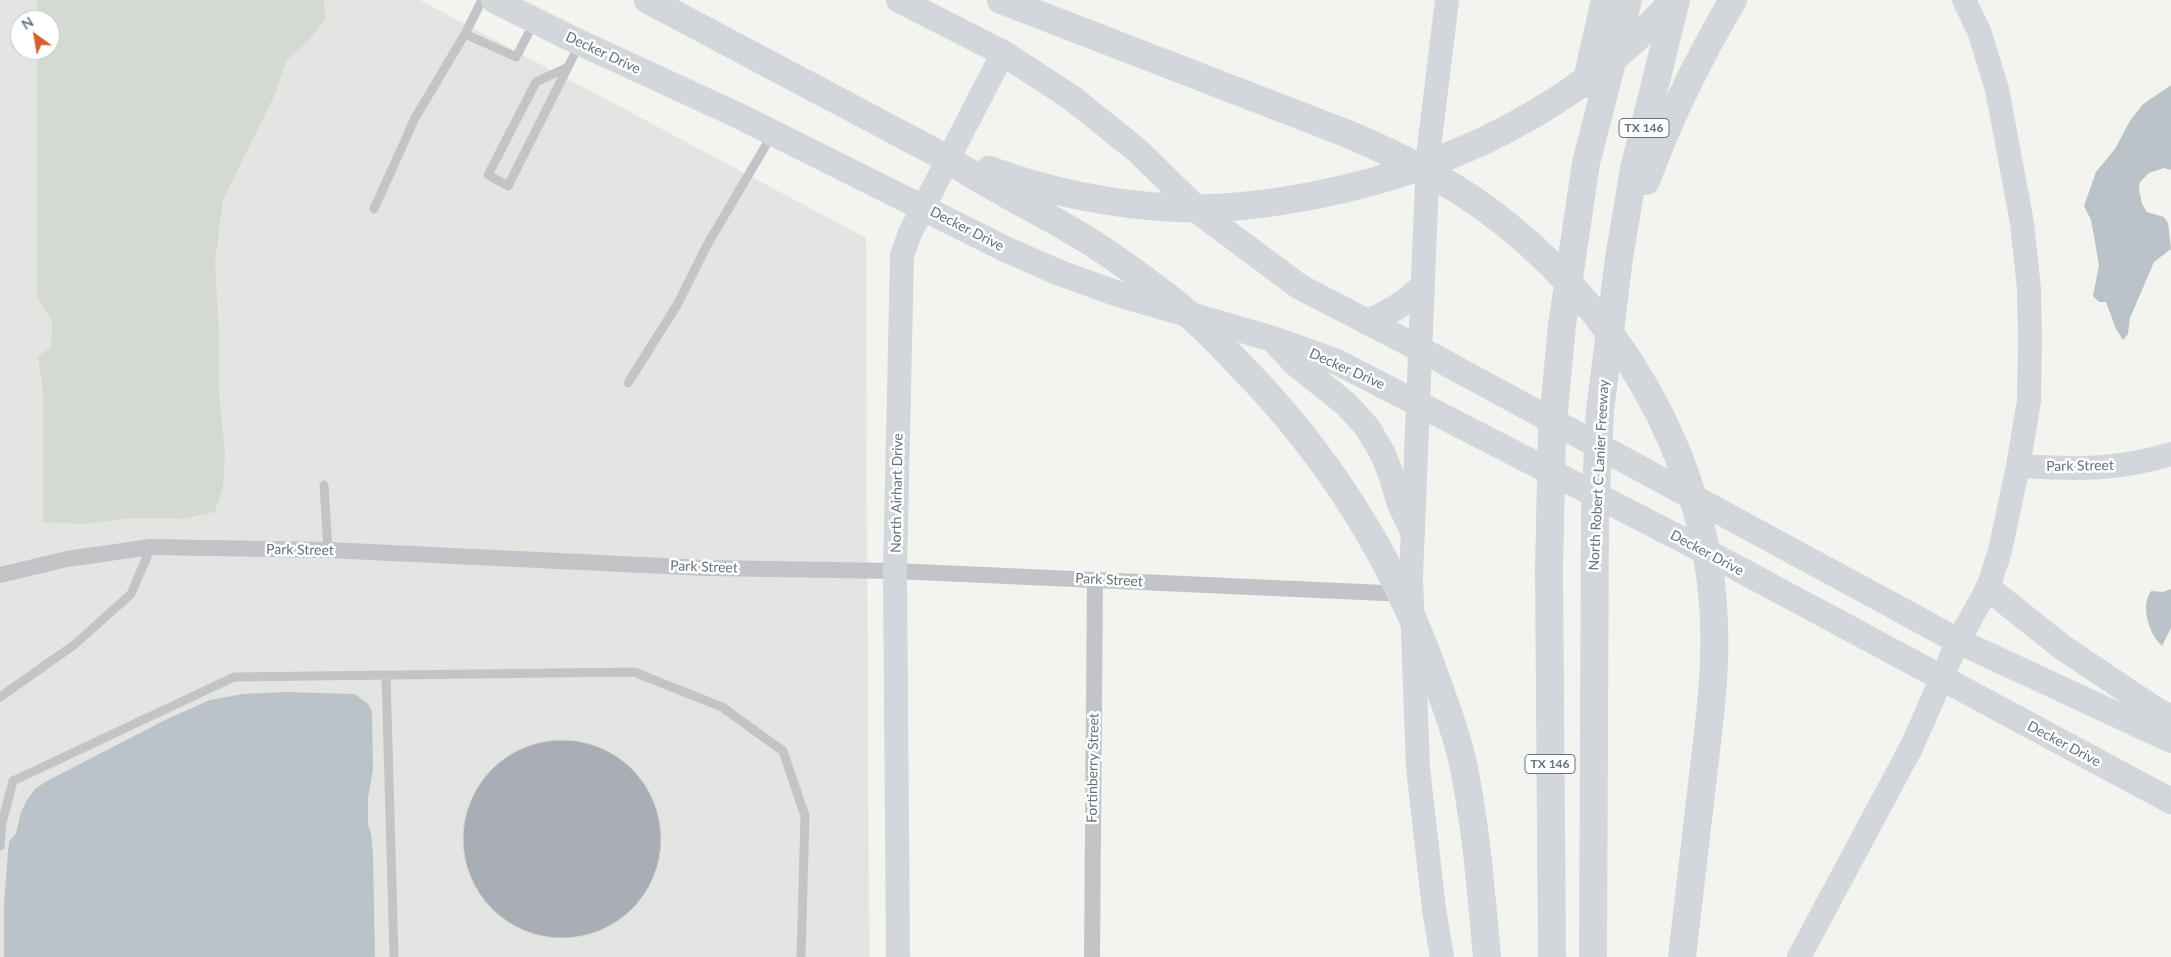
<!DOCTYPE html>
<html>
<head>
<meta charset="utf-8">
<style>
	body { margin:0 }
	#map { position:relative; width:2171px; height:957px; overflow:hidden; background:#f3f4f0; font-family:Lato,sans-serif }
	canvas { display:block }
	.north { position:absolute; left:10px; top:10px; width:50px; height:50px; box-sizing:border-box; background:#fff; border:1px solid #c1c6cc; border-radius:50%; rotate:328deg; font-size:14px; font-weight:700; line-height:20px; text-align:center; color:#64717f }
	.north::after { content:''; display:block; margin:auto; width:18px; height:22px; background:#d65f2d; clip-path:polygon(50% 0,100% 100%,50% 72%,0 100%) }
</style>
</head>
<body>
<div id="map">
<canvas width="2171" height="957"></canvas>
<div class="north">N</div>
</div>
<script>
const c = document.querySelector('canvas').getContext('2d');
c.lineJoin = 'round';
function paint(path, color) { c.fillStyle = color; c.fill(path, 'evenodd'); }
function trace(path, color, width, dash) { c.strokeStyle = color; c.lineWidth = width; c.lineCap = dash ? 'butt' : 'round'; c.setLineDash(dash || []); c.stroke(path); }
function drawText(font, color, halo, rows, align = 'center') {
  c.font = font + ' Lato,sans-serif'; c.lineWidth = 5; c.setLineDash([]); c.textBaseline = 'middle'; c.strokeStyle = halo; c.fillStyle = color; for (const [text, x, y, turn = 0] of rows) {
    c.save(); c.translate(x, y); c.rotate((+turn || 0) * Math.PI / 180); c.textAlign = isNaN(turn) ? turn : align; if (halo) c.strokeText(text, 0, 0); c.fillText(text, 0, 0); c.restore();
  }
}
const built = new Path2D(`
	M 0,0 L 420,0 L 866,238 L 869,957 L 0,957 ZM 20,20 L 50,20 L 50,50 L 20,50 Z`);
const green = new Path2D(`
	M 37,0 L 324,0 L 325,20 L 307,42 L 286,61 L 276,92 L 223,200 L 215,262 L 219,336 L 219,390 L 225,452 L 223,487 L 215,512 L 181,519 L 131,518 L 86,524 L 43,522 L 43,393 L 38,356 L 51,347 L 52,321 L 37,297 L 37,50 L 50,50 L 50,20 L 37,20 Z`);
const water = new Path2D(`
	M 2171,85 L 2171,170 L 2164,168 L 2149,173 L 2140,182 L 2139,189 L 2142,204 L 2147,212 L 2164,217 L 2168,223 L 2171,249 L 2154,262 L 2130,318 L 2128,334 L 2123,340 L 2116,329 L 2106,302 L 2099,302 L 2093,296 L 2099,265 L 2091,220 L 2084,206 L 2096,172 L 2115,149 L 2130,121 L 2142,105 Z
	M 2171,589 L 2171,628 L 2162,646 C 2149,634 2140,606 2151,591 L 2163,592 Z
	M 284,692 L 355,694 L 368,704 L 372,711 L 373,769 L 368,798 L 368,824 L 371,834 L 373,855 L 375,957 L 4,957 L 4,904 L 9,841 L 16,834 L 21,812 L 27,800 L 36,788 L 47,781 L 167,719 L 210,700 L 243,694 Z`);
const building = new Path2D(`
	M463 839a99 99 0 1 1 198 0a99 99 0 1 1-198 0Z`);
const lane = new Path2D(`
	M 465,34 L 516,57 L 534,23
	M 568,67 L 536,82 L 488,175 L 508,186 L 579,45
	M 374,209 L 415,118 L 465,34 L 482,0
	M 628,383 L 677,305 L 707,245 L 772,135
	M 324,485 L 328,550
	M 386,675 L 394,957
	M 0,697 L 74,645 L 131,594 L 151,547
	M 0,846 L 2,823 L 13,781 L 234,677 L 634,672 L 722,707 L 783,751 L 805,816 L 801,957`);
const street = new Path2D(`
	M 0,575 L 67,559 L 151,547 L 328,550 L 706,568 L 895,571 L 1407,594
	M 1092,957 L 1095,580`);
const secondary = new Path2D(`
	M 2018,466 C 2074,469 2117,471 2171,454
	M 898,957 L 895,571 L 902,255 L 910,233 L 1003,53
	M 1442,957 L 1434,909 L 1418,768 L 1411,577 L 1428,156 L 1447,0
	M 1799,957 L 1912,746 L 1958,641 L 1988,588 L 2000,551 L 2018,466 L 2029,401 L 2030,341 L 2029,289 L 2022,223 L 1997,89 L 1979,31 L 1964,0`);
const primary = new Path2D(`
	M 494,0 L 570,38 L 737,115 L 1005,249 L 1060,273 L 1118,294 L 1273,339 L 1337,362 L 1724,561 L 2171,801
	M 899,0 L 1003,53 L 1072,98 L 1138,151 L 1202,214 L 1300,287 L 1420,349 L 1958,641 L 2171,740
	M 1368,322 C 1389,313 1406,303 1422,287
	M 1277,344 L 1296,364 L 1346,404 L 1367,427 L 1383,454 L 1392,477 L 1400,504 L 1412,529
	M 1988,588 L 2062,647 L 2156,710 L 2171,718`);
const highway = new Path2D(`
	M 648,0 L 946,158 C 993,190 1045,213 1092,243 C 1122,262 1151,284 1179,306 C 1200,323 1220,344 1238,363 C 1328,454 1395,560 1437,681 C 1446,707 1456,733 1462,759 C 1476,824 1481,891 1487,957
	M 1001,0 L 1348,134 C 1395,154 1440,176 1482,206 C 1614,300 1709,459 1714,623 C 1716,674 1709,725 1703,776 C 1696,836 1689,897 1682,957
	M 1586,84 L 1605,0
	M 989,170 C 1049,192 1112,205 1177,208 C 1223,210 1270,204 1316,195 C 1453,168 1579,106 1674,0
	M 1646,181 C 1669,118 1699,58 1733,0
	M 1552,957 L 1549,570 L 1552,432 L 1562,325 L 1586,163 L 1628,0
	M 1593,957 L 1595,511 L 1600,411 L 1619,258 L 1634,169 L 1676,0`);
const shields = [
	[1644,128,50],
	[1550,764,50]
];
const shieldNames = [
	["TX 146",1644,128],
	["TX 146",1550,764]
];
const streetNames = [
	["Decker Drive",603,53,25],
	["Decker Drive",967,229,27],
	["Decker Drive",1347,369,24],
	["Park Street",2080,466,-1],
	["North Robert C Lanier Freeway",1599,475,-87],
	["North Airhart Drive",897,493,-89],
	["Park Street",300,550,1],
	["Decker Drive",1707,553,28],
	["Park Street",704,567,2],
	["Park Street",1109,580,3],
	["Decker Drive",2064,744,28],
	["Fortinberry Street",1093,768,-89]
];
paint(built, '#e4e5e3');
paint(green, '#d4dad1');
paint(water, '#b9c3c8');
paint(building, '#a8aeb3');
trace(building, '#d4d5d3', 1);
trace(lane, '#c2c4c8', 9);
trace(street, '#c2c4c8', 16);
trace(secondary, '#d3d7db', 24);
trace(primary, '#d3d7db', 26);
trace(highway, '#d3d7db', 28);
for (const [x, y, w] of shields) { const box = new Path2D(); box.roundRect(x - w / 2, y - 9.5, w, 19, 4); c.fillStyle = '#fff'; c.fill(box); trace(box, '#64717f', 1); }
drawText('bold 12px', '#64717f', null, shieldNames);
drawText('14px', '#64717f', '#fff', streetNames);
</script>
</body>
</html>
